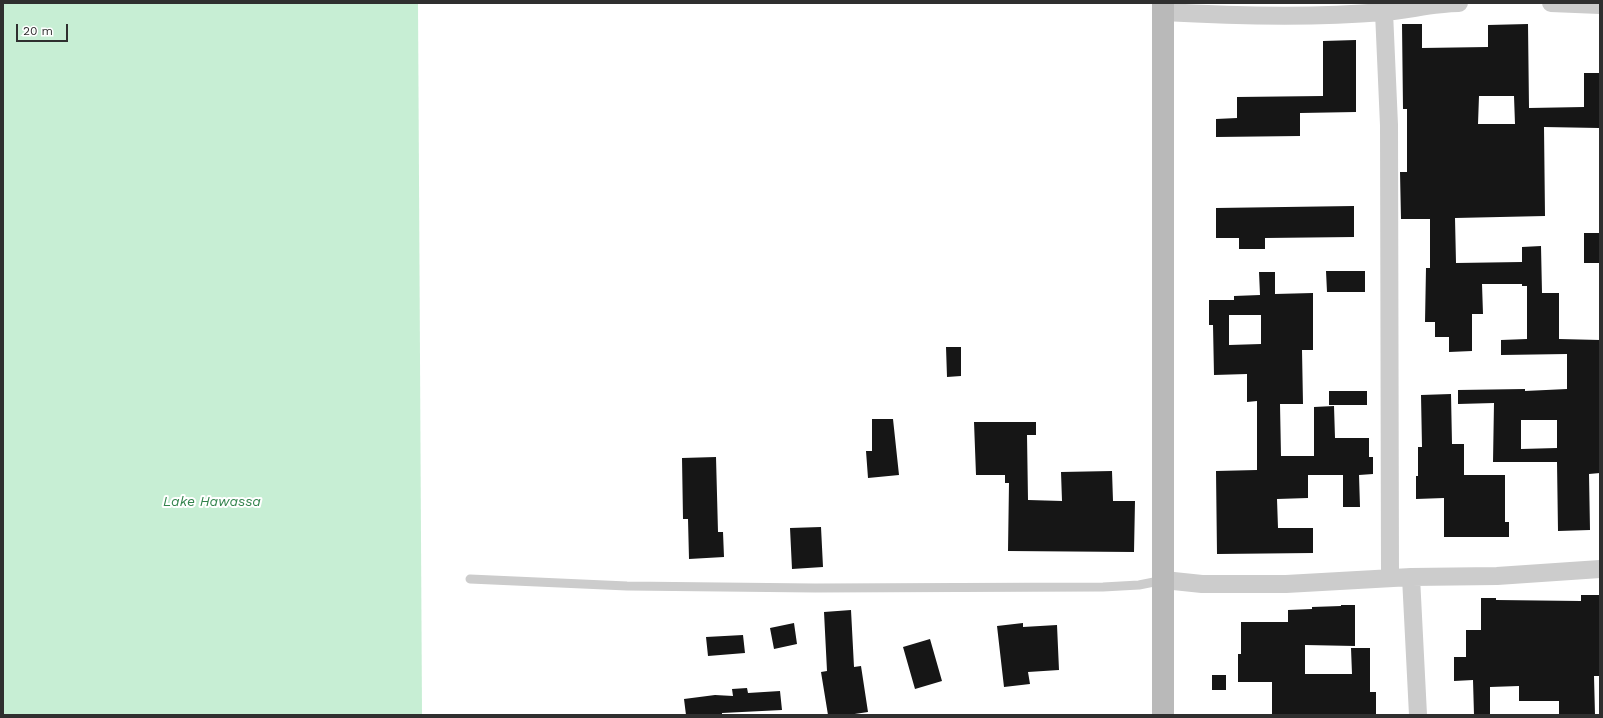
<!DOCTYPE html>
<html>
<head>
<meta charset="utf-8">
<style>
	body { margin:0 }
	#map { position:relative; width:1603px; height:718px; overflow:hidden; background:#fff; font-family:"Work Sans",sans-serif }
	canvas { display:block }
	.frame { position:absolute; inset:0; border:4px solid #2f2f2f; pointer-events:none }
	.scale { position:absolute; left:16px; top:24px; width:52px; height:18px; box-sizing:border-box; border:2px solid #2f2f2f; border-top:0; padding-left:5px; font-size:12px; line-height:14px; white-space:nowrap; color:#2f2f2f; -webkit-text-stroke:3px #fff; paint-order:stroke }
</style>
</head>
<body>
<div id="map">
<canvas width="1603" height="718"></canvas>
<div class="frame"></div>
<div class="scale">20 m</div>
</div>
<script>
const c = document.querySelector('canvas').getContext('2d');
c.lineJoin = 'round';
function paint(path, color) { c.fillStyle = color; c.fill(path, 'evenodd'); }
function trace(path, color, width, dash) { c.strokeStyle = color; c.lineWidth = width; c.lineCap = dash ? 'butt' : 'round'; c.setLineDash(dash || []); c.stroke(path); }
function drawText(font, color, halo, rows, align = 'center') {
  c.font = font + ' "Work Sans",sans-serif'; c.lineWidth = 4; c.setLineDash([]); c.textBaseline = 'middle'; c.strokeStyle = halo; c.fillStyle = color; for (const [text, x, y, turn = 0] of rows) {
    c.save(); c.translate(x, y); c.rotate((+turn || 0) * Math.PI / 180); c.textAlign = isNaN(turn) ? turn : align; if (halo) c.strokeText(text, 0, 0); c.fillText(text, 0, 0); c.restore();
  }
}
const water = new Path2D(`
	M 3,3 L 418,3 L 422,715 L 3,715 Z`);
const building = new Path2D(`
	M 1402,24 L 1422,24 L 1422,48 L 1488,47 L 1488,25 L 1528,24 L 1529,108 L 1584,107 L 1584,73 L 1600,73 L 1599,128 L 1544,127 L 1545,216 L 1455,218 L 1456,263 L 1522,262 L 1522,247 L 1541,246 L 1542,293 L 1559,293 L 1559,339 L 1600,340 L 1600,473 L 1589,474 L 1590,530 L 1558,531 L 1557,462 L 1493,462 L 1494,403 L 1458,404 L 1458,390 L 1525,389 L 1525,391 L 1567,389 L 1567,354 L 1501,355 L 1501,340 L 1527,339 L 1527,286 L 1522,286 L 1522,284 L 1482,284 L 1483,314 L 1472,314 L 1472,351 L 1449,352 L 1449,337 L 1435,337 L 1435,322 L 1425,322 L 1426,268 L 1430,268 L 1430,219 L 1401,219 L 1400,172 L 1407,172 L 1407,109 L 1403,109 ZM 1479,96 L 1514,96 L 1515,124 L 1478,124 ZM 1521,420 L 1557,420 L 1557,448 L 1521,449 Z
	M 1356,40 L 1356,112 L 1300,113 L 1300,136 L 1216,137 L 1216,119 L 1237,118 L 1237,97 L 1323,96 L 1323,41 Z
	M 1354,206 L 1354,237 L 1265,238 L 1265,249 L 1239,249 L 1239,238 L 1216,238 L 1216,208 Z
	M 1584,233 L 1600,233 L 1600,263 L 1584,263 Z
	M 1326,271 L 1365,271 L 1365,292 L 1327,292 Z
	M 1259,272 L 1275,272 L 1275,294 L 1313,293 L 1313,350 L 1302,350 L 1303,404 L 1280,404 L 1281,456 L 1314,456 L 1314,407 L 1334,406 L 1335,438 L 1369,438 L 1369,457 L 1373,457 L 1373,474 L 1359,475 L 1360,507 L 1343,507 L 1343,475 L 1308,475 L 1308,498 L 1277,499 L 1278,528 L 1313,528 L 1313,553 L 1217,554 L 1216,471 L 1257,470 L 1257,401 L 1247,402 L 1247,374 L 1214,375 L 1213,325 L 1209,325 L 1209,300 L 1234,300 L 1234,296 L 1260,295 ZM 1229,315 L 1261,315 L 1261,344 L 1229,345 Z
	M 946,347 L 961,347 L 961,376 L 947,377 Z
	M 1329,391 L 1367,391 L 1367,405 L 1329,405 Z
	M 1451,394 L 1452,444 L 1464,444 L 1464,475 L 1505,475 L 1505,522 L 1509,522 L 1509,537 L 1444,537 L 1444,498 L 1416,499 L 1416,476 L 1418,476 L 1418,447 L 1422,447 L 1421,395 Z
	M 872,419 L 893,419 L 899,475 L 868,478 L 866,451 L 872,451 Z
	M 974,422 L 1036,422 L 1036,435 L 1027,435 L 1028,500 L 1062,501 L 1061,472 L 1112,471 L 1113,501 L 1135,501 L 1134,552 L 1008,551 L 1009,483 L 1005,483 L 1005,475 L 976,475 Z
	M 716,457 L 718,532 L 723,532 L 724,557 L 689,559 L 688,519 L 683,519 L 682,458 Z
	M 821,527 L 823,567 L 792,569 L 790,528 Z
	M 1581,595 L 1600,595 L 1600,676 L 1594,676 L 1595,715 L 1559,715 L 1559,701 L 1519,701 L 1519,686 L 1490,687 L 1490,715 L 1474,715 L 1473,680 L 1454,681 L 1454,657 L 1466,657 L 1466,630 L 1481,630 L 1481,598 L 1496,598 L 1496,600 L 1581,601 Z
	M 1341,605 L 1355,605 L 1355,646 L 1305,645 L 1305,674 L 1352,674 L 1351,648 L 1370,648 L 1370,692 L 1376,692 L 1376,715 L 1272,715 L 1272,682 L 1238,682 L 1238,654 L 1241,654 L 1241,622 L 1288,622 L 1288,610 L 1312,609 L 1312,607 L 1341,606 Z
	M 851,610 L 854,667 L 861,666 L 868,712 L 848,715 L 828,715 L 821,672 L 827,671 L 824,612 Z
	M 794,623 L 797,644 L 774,649 L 770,628 Z
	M 1023,623 L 1023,627 L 1057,625 L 1059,670 L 1028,672 L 1030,684 L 1004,687 L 997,626 Z
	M 743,635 L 745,653 L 708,656 L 706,637 Z
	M 930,639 L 942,681 L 915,689 L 903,647 Z
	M 1212,675 L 1226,675 L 1226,690 L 1212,690 Z
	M 747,688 L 748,693 L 780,691 L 782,710 L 722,713 L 722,715 L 686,715 L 684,699 L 715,695 L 733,696 L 732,689 Z`);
const service = new Path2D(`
	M 470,579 L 627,586 L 815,588 L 1103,587 L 1139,585 L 1164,580`);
const minor = new Path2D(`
	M 1551,3 L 1600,5
	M 1163,12 C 1236,16 1311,18 1384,12 C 1409,10 1434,3 1459,3
	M 1384,12 L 1389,125 L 1390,578
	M 1411,577 L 1418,715
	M 1164,580 L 1202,584 L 1286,584 L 1411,577 L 1497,576 L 1600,569`);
const secondary = new Path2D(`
	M 1163,715 L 1163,3`);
const waterNames = [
	["Lake Hawassa",212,502]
];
paint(water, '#c7eed4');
paint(building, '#161616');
trace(service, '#ccc', 9);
trace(minor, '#ccc', 18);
trace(secondary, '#b9b9b9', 22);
drawText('italic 14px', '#32834c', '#fff', waterNames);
</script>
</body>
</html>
